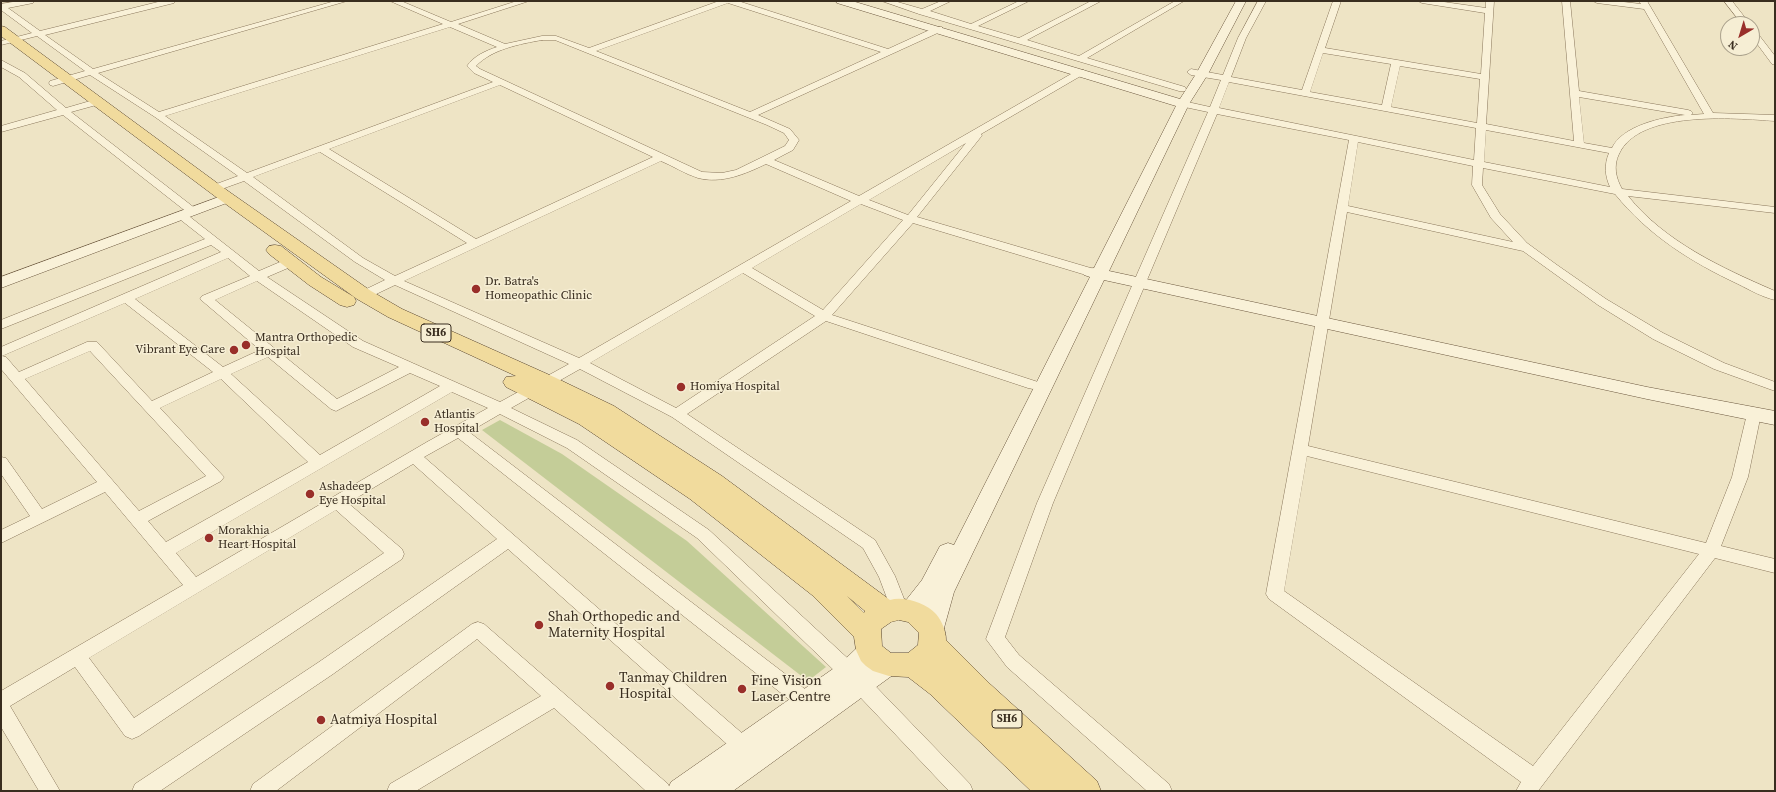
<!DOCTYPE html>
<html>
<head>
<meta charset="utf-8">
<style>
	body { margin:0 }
	#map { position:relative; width:1776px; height:792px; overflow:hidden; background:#eee4c5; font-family:"Source Serif 4",serif }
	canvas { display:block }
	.frame { position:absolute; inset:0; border:2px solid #392d1f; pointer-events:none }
	.north { position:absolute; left:1720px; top:16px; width:40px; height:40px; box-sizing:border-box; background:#f6eed4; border:1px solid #aaa18c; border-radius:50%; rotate:218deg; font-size:11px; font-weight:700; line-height:16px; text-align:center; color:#392d1f }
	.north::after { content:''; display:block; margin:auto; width:14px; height:18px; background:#992f2a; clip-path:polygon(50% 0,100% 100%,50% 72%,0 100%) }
</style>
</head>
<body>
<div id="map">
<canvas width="1776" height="792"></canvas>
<div class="frame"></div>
<div class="north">N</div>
</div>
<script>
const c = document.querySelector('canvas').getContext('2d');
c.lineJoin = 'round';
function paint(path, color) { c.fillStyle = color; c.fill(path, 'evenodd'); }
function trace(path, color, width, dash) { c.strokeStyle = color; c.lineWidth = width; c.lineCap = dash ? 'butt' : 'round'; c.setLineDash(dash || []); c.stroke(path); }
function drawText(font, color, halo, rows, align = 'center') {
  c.font = font + ' "Source Serif 4",serif'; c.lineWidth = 3; c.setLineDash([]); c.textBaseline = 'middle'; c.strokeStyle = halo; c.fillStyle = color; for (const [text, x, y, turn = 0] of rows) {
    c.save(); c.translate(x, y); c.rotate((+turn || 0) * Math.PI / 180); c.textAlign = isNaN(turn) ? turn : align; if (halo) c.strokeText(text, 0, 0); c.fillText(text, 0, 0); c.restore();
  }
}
const green = new Path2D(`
	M 500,420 L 562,454 L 687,541 L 826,667 L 808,681 L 482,430 Z`);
const street = new Path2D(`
	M 19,1 L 34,1 L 33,3 L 8,8 L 40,31 L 162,1 L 175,1 L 174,3 L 45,35 L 93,69 L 335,1 L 347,1 L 98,73 L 159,112 L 443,24 L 390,1 L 401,1 L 451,22 L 517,1 L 529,1 L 458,24 L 505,44 L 542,36 L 556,36 L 589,48 L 719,1 L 738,1 L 888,49 L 936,27 L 942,27 L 942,31 L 758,115 L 790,129 L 799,140 L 793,150 L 774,160 L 859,196 L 1078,70 L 1084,70 L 1085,72 L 1084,74 L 981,134 L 982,136 L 980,138 L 917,217 L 1094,269 L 1096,272 L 1094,275 L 1086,275 L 913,223 L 832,315 L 1038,382 L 1040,385 L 1038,388 L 1033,389 L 1028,388 L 826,321 L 687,414 L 875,540 L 895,576 L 908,609 L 905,614 L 899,616 L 893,614 L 879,577 L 863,548 L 672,417 L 580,369 L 511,408 L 577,440 L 709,530 L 856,666 L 970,784 L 973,791 L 949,791 L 842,678 L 697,538 L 567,448 L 500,414 L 469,432 L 814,696 L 817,702 L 814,708 L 807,710 L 800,708 L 458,438 L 424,457 L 751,741 L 754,747 L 751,753 L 744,756 L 737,753 L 508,549 L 333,674 L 160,791 L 132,791 L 135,784 L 319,662 L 497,539 L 413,464 L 348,503 L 402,549 L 404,554 L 402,559 L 139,736 L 132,739 L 125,736 L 75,667 L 10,706 L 60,791 L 39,791 L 1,727 L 1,691 L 183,585 L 105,492 L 1,543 L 1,530 L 30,516 L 1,474 L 1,457 L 6,458 L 42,509 L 97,482 L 1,369 L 1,347 L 221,252 L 211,245 L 1,329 L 1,320 L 205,239 L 177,217 L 175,215 L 181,212 L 185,213 L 259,271 L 287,259 L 295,259 L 297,262 L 295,265 L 267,277 L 363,341 L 500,402 L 569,364 L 395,285 L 368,298 L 360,298 L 358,295 L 360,292 L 385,280 L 355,262 L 244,181 L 219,190 L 211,190 L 210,188 L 211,186 L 238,176 L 155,117 L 90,75 L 53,86 L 50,85 L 49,83 L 50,81 L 85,71 L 37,36 L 1,45 L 1,41 L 32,33 L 1,10 L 1,4 ZM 728,3 L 881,52 L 750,112 L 596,51 ZM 450,27 L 497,47 C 485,51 474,56 467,66 L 474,73 L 493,82 L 247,173 L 165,116 ZM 542,40 L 555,40 L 767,125 L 784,133 L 789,140 L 785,146 L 736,170 L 722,173 L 702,172 L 480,69 L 476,66 C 492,49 520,44 542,40 ZM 500,85 L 653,157 L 476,239 L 329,149 ZM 966,143 L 908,215 L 869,200 ZM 320,152 L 467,243 L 395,276 L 363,258 L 253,177 ZM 661,161 C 673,166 685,174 698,178 C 722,184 745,174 766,164 L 851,201 L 579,358 L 404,281 ZM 861,204 L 903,220 L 823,310 L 752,268 ZM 228,258 L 250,276 L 202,296 L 200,299 L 260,350 L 223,367 L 135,299 ZM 743,273 L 815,316 L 676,408 L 590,363 ZM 257,281 L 353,347 L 399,367 L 337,399 L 215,300 ZM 125,303 L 213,372 L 152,401 L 97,342 L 87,342 L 19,372 L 6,357 L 2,356 ZM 90,351 L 206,476 L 139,511 L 25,379 ZM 268,357 L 331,409 L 336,411 L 410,373 L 440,386 L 320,455 L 231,374 ZM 221,379 L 308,462 L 166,542 L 148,521 L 221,481 L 224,477 L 160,408 ZM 452,392 L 488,408 L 427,442 L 196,577 L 176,553 ZM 336,510 L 384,553 L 134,718 L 89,658 Z
	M 882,1 L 894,1 L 922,9 L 941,1 L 951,1 L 930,11 L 971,24 L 1019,1 L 1029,1 L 978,26 L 1019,38 L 1091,1 L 1101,1 L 1027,40 L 1079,56 L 1175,1 L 1184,1 L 1087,58 L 1185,87 L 1186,89 L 1185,91 L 1179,91 L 919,14 Z
	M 1258,1 L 1266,1 L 1246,38 L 1231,77 L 1302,90 L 1333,1 L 1341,1 L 1325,48 L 1481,74 L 1485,13 L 1422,3 L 1418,1 L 1437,1 L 1486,8 L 1486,1 L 1494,1 L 1486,124 L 1574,141 L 1562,1 L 1570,1 L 1579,91 L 1688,110 L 1691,111 L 1693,113 L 1691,115 L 1704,114 L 1644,9 L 1597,3 L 1593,1 L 1615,1 L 1641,4 L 1639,1 L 1647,1 L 1713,113 L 1775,115 L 1775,121 C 1734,118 1639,110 1619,154 C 1613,166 1616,178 1622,189 L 1775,207 L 1775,213 L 1628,196 C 1665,242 1722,268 1775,291 L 1775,300 C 1762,297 1750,290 1738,284 C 1691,262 1648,235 1615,194 L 1483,168 L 1482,185 L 1500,214 L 1527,243 L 1557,265 L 1606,299 L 1663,333 L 1724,363 L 1775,382 L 1775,391 L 1714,369 L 1653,339 L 1598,305 L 1523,251 L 1347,212 L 1308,446 L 1706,543 L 1732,477 L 1747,414 L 1749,411 L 1754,409 L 1759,411 L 1761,414 L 1748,477 L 1721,546 L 1775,559 L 1775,573 L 1715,558 L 1538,791 L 1516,791 L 1521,782 L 1269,599 L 1266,594 L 1349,140 L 1217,114 L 1053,503 L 1005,637 L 1019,655 L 1169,784 L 1172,791 L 1147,791 L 1007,667 L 986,639 L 1037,503 L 1208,112 L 1180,106 L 1178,104 L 1183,101 L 1210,107 L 1221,80 L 1191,75 L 1187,72 L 1191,69 L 1223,75 L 1238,38 ZM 1323,53 L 1391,64 L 1382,105 L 1310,92 ZM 1400,66 L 1480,79 L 1477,123 L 1391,107 ZM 1229,82 L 1476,128 L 1474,160 L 1219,108 ZM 1579,97 L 1685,115 C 1662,117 1622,126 1612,148 L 1584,143 ZM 1486,130 L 1609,153 C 1604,165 1605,176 1610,187 L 1484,162 ZM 1358,142 L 1473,166 L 1472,185 L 1491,218 L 1513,242 L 1348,206 ZM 1307,456 L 1699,554 L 1533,766 L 1284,591 Z
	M 1724,1 L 1732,1 L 1750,24 L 1742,24 Z
	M 1752,30 L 1755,30 L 1775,56 L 1775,65 L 1772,64 L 1752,37 Z
	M 1,60 L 25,73 L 66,108 L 97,99 L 100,100 L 102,102 L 100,104 L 71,112 L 196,209 L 197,211 L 196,213 L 188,213 L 63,115 L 1,132 L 1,126 L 57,110 L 19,77 L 1,67 Z
	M 478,622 L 484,624 L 668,784 L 671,791 L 646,791 L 554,708 L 416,791 L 387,791 L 390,784 L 541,696 L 477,639 L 276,791 L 250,791 L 253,784 L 472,624 Z`);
const secondary = new Path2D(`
	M 836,1 L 852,1 L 1180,99 L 1196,74 L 1236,1 L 1246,1 L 1208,74 L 1189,104 L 1109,271 L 1647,387 L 1775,411 L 1775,425 L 1647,399 L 1104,280 L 954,592 L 944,628 L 941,635 L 932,638 L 923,635 L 920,628 L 925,611 C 918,620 913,621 903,618 L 899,611 L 903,604 L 922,580 L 940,546 L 948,543 L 954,545 L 1090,277 L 1084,275 L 1082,272 L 1084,269 L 1094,268 L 1176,106 L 837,3 Z
	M 227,194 L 232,195 L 234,198 L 232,201 L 1,288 L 1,277 Z
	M 870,640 L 879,644 L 882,651 L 880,656 L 888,653 L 897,656 L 900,664 L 897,672 L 733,791 L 667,791 L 671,782 L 840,664 L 861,644 Z`);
const primary = new Path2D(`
	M 1,26 L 5,27 L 228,191 L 371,291 L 402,309 L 554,377 L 614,406 L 722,476 L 890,600 C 904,596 926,603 936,614 C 942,621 946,631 946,640 L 990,684 L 1097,781 L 1101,791 L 1031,791 L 930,694 L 908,677 L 889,676 L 873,671 L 866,666 L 861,661 L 856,650 L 854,637 L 812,595 L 690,499 L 579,424 L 506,387 L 503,382 L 506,377 L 516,376 L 388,317 L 357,299 L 216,197 L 1,36 ZM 847,596 L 865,611 L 864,613 ZM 899,620 L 908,622 L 919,633 L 918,645 L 908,653 L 891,653 L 882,646 L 881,629 L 891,622 Z
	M 275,245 L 281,246 L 321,277 L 354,297 L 356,301 L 354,305 L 347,307 L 340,305 L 309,285 L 269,254 L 266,250 L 269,246 Z`);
const markers = [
	[476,289,5,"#992f2a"],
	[246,345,5,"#992f2a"],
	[234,350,5,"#992f2a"],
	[681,387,5,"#992f2a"],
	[425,422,5,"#992f2a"],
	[310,494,5,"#992f2a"],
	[209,538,5,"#992f2a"],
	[539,625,5,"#992f2a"],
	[610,686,5,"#992f2a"],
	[742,689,5,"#992f2a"],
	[321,720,5,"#992f2a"]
];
const shields = [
	[436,333,30],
	[1007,719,30]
];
const shieldNames = [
	["SH6",436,333],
	["SH6",1007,719]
];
const poiNames = [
	["Dr. Batra's",485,282],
	["Homeopathic Clinic",485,296],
	["Mantra Orthopedic",255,338],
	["Hospital",255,352],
	["Vibrant Eye Care",225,350,"right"],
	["Homiya Hospital",690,387],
	["Atlantis",434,415],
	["Hospital",434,429],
	["Ashadeep",319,487],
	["Eye Hospital",319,501],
	["Morakhia",218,531],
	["Heart Hospital",218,545]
];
const nearPoinames = [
	["Shah Orthopedic and",548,617],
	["Maternity Hospital",548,633],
	["Tanmay Children",619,678],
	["Hospital",619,694],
	["Fine Vision",751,681],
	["Laser Centre",751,697],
	["Aatmiya Hospital",330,720]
];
paint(green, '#c4cd98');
trace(street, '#89765b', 1);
trace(secondary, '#6b573e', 1);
trace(primary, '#57442f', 1);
paint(street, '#f9f1d8');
paint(secondary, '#f9f1d8');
paint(primary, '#f1db9d');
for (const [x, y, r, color] of markers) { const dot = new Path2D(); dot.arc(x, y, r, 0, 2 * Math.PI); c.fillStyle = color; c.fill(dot); trace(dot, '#f6eed4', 1.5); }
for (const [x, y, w] of shields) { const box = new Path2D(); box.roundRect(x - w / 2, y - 9, w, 18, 3); c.fillStyle = '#f6eed4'; c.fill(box); trace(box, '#392d1f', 1); }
drawText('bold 11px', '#392d1f', null, shieldNames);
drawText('12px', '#392d1f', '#f6eed4', poiNames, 'left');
drawText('14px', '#392d1f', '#f6eed4', nearPoinames, 'left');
</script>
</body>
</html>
